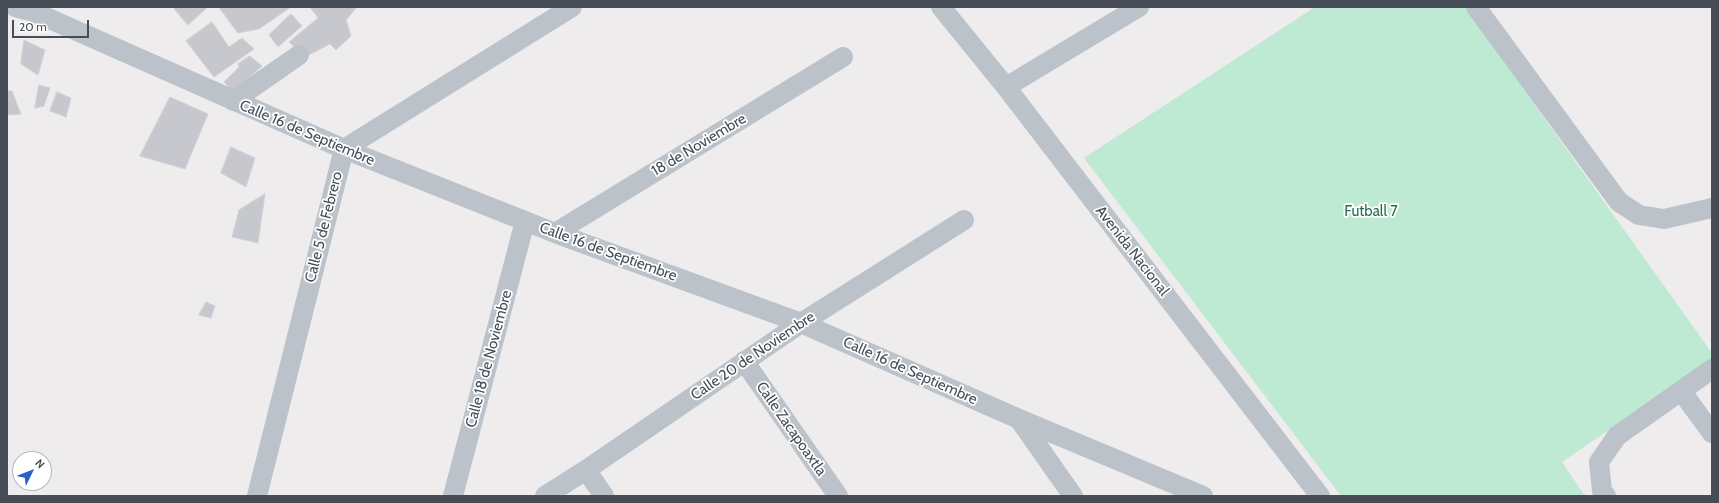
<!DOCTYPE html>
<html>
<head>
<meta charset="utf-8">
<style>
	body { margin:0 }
	#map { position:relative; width:1719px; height:503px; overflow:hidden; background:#eeecec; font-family:Cabin,sans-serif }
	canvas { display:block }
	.frame { position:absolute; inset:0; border:8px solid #464d57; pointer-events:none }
	.north { position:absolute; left:12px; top:451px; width:40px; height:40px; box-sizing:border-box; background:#fff; border:1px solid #b5b8bc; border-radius:50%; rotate:47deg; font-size:11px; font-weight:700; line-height:16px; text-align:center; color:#464d57 }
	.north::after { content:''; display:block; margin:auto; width:14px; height:18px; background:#2b5fc9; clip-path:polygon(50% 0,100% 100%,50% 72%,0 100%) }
	.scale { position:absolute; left:12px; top:20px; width:77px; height:18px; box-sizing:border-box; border:2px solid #464d57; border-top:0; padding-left:5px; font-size:12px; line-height:14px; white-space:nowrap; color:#464d57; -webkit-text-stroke:3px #fff; paint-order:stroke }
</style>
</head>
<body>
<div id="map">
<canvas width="1719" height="503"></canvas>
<div class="frame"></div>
<div class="north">N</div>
<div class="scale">20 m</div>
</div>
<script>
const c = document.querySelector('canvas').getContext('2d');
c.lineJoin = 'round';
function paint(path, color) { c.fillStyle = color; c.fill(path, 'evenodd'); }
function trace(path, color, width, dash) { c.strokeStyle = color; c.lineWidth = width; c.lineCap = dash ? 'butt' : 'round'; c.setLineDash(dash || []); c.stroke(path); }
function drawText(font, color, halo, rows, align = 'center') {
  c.font = font + ' Cabin,sans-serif'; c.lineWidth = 3.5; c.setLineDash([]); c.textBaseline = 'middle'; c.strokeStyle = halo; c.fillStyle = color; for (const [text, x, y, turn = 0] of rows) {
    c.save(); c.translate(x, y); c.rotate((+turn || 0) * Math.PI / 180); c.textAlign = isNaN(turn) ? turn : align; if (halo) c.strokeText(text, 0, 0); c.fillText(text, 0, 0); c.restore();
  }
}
const green = new Path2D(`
	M 1315,7 L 1465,7 L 1712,353 L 1712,360 L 1562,462 L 1585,496 L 1341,496 L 1084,158 Z`);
const building = new Path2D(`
	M 173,7 L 208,7 L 188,25 Z
	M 219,7 L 291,7 L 259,29 L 238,33 Z
	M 310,7 L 357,7 L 346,20 L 351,36 L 336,50 L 330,44 L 305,57 L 289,42 L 318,18 Z
	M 291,14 L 302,26 L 278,47 L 269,35 Z
	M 212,22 L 229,47 L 242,38 L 254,49 L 214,77 L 186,41 Z
	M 24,40 L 45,50 L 38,75 L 21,64 Z
	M 250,56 L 262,66 L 233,92 L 224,82 L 239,67 L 238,64 Z
	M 39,85 L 50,88 L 44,106 L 35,108 Z
	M 7,91 L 12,91 L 21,114 L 7,115 Z
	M 57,92 L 71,98 L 66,117 L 50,111 Z
	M 170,97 L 208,114 L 185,169 L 140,156 Z
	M 231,147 L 255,158 L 246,187 L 221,173 Z
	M 265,194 L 258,243 L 232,237 L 239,210 Z
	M 206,302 L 215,306 L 211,318 L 199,315 Z`);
const street = new Path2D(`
	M 15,7 L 34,12 L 344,149 L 555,233 L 801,323 L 1019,419 L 1203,496
	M 941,7 L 1006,87 L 1320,496
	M 1476,7 L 1619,202 L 1639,215 L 1664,219 L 1712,208
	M 1006,87 L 1139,7
	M 233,101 L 299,55
	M 555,233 L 843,57
	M 744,361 L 838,496
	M 1682,392 L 1712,433
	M 1019,419 L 1073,496
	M 586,470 L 604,496
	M 257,496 L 344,149 L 572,7
	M 453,496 L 525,221
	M 545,496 L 586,470 L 801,323 L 964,220
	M 1606,496 L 1602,491 L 1599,462 L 1617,436 L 1712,369`);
const streetNames = [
	["Calle 16 de Septiembre",307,133,23],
	["18 de Noviembre",699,145,-31],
	["Calle 5 de Febrero",324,227,-76],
	["Avenida Nacional",1132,251,52],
	["Calle 16 de Septiembre",608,252,20],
	["Calle 20 de Noviembre",753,356,-34],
	["Calle 18 de Noviembre",489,359,-75],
	["Calle 16 de Septiembre",910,371,24],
	["Calle Zacapoaxtla",791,429,55]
];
const parkNames = [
	["Futball 7",1371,212]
];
paint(green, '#bee9d3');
paint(building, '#c7c8ce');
trace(building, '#d0d2d7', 1);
trace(street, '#bbc2ca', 20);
drawText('15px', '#464d57', '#fff', streetNames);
drawText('15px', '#207051', '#fff', parkNames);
</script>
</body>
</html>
